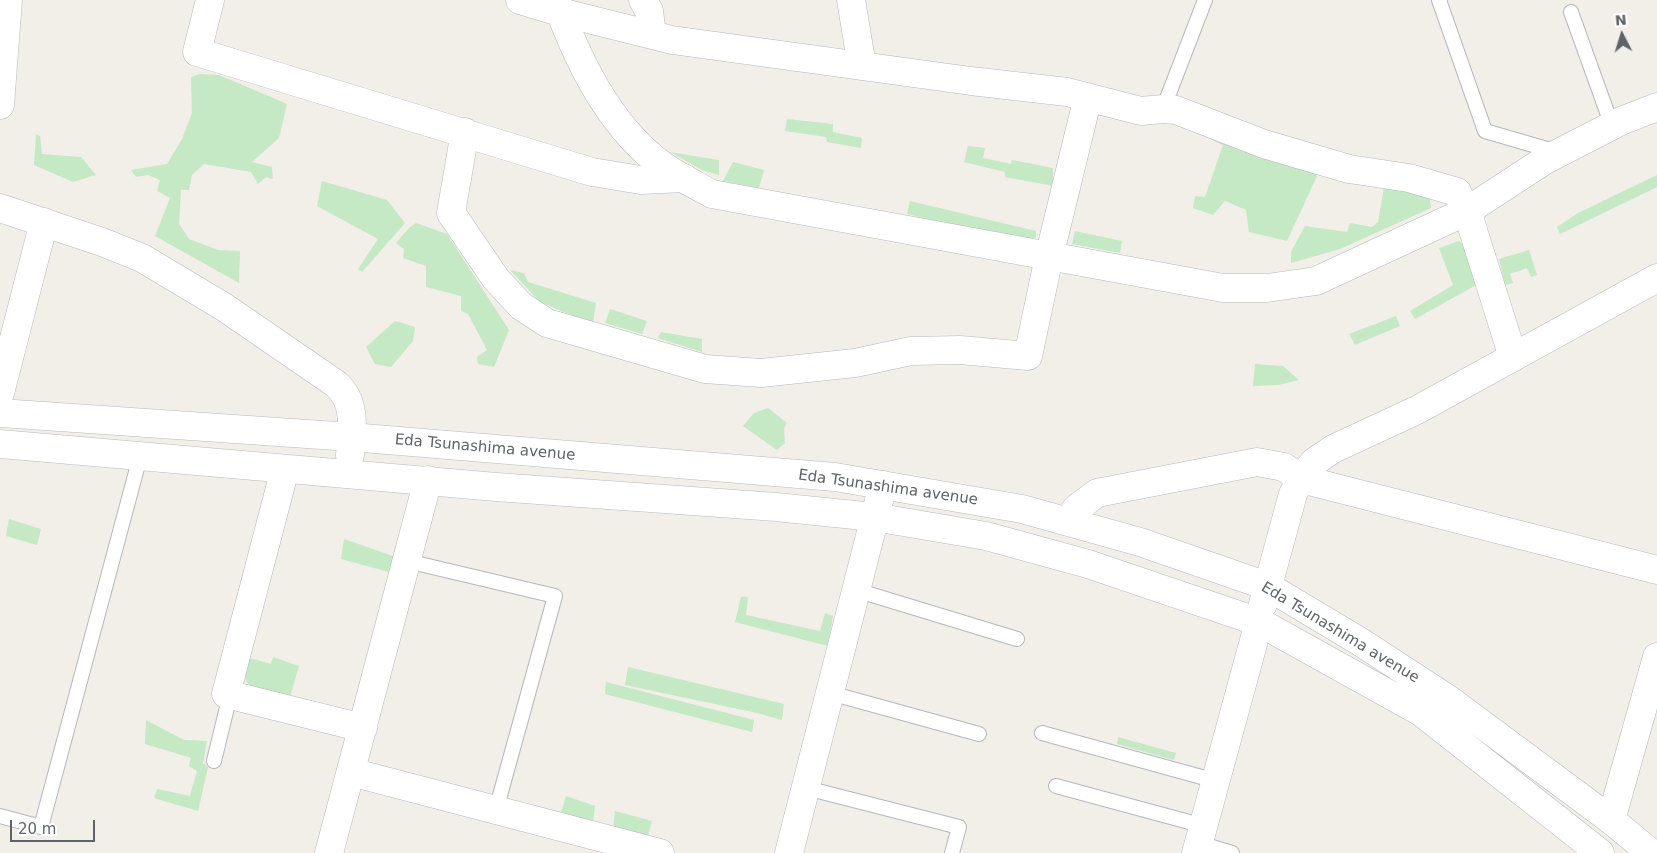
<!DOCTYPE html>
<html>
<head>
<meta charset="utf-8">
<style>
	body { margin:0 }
	#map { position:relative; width:1657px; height:853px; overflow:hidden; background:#f1efe8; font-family:"DejaVu Sans",sans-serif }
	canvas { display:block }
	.north { position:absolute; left:1597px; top:10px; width:50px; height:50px; -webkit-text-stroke:4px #fff; paint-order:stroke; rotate:355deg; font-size:14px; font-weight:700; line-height:20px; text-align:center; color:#5f6368 }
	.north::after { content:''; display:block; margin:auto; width:18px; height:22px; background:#5f6368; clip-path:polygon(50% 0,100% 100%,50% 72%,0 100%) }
	.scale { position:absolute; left:10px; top:820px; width:85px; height:22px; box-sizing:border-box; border:2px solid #5f6368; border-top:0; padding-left:6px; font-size:15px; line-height:18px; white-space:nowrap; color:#5f6368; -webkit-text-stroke:4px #fff; paint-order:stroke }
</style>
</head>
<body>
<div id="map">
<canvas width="1657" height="853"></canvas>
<div class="north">N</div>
<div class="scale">20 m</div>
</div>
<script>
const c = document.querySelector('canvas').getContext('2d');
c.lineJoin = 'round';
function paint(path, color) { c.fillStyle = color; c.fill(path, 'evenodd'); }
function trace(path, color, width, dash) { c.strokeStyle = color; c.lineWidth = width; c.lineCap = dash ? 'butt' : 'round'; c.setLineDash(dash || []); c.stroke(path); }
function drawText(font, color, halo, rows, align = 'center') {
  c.font = font + ' "DejaVu Sans",sans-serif'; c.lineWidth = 4.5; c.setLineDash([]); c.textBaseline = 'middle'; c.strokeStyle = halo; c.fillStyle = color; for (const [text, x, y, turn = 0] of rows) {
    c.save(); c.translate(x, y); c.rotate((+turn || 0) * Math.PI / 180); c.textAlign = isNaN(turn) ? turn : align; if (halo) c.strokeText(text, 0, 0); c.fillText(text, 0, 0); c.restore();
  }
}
const green = new Path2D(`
	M 200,74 L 219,75 L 287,104 L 279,138 L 252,162 L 272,167 L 273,179 L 266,177 L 258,184 L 251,172 L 204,164 L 192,175 L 189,190 L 181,190 L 179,224 L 189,239 L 218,250 L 240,251 L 239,283 L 155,236 L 170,198 L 157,191 L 160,180 L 148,175 L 136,177 L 131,170 L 167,164 L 182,139 L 192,113 L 191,77 Z
	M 787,119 L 833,124 L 833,132 L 862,138 L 861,148 L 827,142 L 826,137 L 785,131 Z
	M 1208,132 L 1311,163 L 1317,176 L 1287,241 L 1249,232 L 1246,210 L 1225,201 L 1213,215 L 1193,208 L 1195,196 L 1205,197 L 1223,145 L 1206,137 Z
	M 36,134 L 40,136 L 42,154 L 81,157 L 96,175 L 73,182 L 34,165 Z
	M 968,146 L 985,148 L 983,158 L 1011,164 L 1012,160 L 1053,168 L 1053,186 L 1005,177 L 1005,172 L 964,162 Z
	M 670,152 L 719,160 L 719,175 L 702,170 Z
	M 733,162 L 764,170 L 759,188 L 723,181 Z
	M 1657,175 L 1657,187 L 1560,234 L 1557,227 L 1578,213 Z
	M 322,181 L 387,200 L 405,223 L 362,272 L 358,269 L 378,239 L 317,206 Z
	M 1384,187 L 1429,194 L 1431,208 L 1340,249 L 1291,263 L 1291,252 L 1305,226 L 1347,232 L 1350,223 L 1372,227 L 1378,222 Z
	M 910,201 L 1036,231 L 1036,238 L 1003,238 L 907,214 Z
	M 416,223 L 447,234 L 509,330 L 494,367 L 478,364 L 477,357 L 487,350 L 468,314 L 461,311 L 461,296 L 426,287 L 426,266 L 403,258 L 404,249 L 396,243 L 409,228 Z
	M 1075,231 L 1122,241 L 1120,253 L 1072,244 Z
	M 1459,241 L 1467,247 L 1478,284 L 1415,319 L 1410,311 L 1453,285 L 1439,248 Z
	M 1529,250 L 1537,275 L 1531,277 L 1527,268 L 1510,274 L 1513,283 L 1505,285 L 1499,259 Z
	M 510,270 L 524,273 L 528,282 L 596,303 L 593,324 L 540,302 Z
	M 610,309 L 647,321 L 642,334 L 605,323 Z
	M 1396,316 L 1400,326 L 1355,345 L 1349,334 Z
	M 395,321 L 415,327 L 413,341 L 391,367 L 375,364 L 366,347 Z
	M 661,332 L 702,339 L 702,352 L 658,338 Z
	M 1255,364 L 1283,366 L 1299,380 L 1278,385 L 1253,386 Z
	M 768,408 L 787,423 L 784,428 L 785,443 L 777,450 L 743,426 L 754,413 Z
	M 9,519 L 41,529 L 37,545 L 6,536 Z
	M 344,539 L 393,556 L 389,572 L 341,559 Z
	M 741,597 L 748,597 L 746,615 L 820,631 L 825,613 L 833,616 L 828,646 L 735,622 Z
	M 273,657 L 299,666 L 290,697 L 248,685 L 244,674 L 250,658 L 271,664 Z
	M 628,667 L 784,704 L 782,720 L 757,713 L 625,685 Z
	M 606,682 L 754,720 L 752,732 L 605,694 Z
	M 146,720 L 184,740 L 207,741 L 203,763 L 208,767 L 198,811 L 154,798 L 157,789 L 190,796 L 197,771 L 189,766 L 191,758 L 145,744 Z
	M 1118,737 L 1176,753 L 1174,760 L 1117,744 Z
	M 566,796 L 595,806 L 593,822 L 560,816 Z
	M 615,811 L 652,821 L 648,836 L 613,829 Z`);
const lane = new Path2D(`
	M 1439,0 L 1485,131 L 1557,152
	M 1571,12 L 1612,126
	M 1163,109 L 1205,0
	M 407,561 L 555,596 L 496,810
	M 856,590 L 1017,639
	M 830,693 L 979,734
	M 1042,733 L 1216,781
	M 214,761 L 230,695
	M 1056,786 L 1204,826
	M 806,788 L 959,827 L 952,853
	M 0,816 L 41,827 L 140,457
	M 1199,843 L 1232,853`);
const street = new Path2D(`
	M 210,0 L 197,52 L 592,172 L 641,180 L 684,178
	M 520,0 L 560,12 L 672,40 L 971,81 L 1067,92 L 1141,111 L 1163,109 L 1176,110 L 1264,144 L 1349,169 L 1409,178 L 1457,192 L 1467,211 L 1513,357
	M 643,0 L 649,11 L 652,35
	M 851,0 L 862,66
	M 0,105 L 8,0
	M 465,132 L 451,213 L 496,279 L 521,306 L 547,323 L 705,369 L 761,373 L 855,363 L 911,351 L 960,350 L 1028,356 L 1049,257 L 1088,97
	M 0,393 L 44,222
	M 285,469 L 226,694 L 363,728
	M 1301,479 L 1657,570
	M 351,772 L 660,853
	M 1611,820 L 1657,657
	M 329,853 L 428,480
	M 789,853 L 883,485
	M 1196,853 L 1259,622`);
const secondary = new Path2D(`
	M 556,0 C 577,60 610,127 662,165 C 677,176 696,185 712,194 L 1223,288 L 1267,288 L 1316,281 L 1467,211 L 1545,160 L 1621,121 L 1657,107
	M 0,208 L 102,242 L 142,258 L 224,307 L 336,384 C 357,402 352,430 350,455
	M 0,413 L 351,437 L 835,477 L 1022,509 L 1140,542 L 1267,586 L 1359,641 L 1448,699 L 1611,820 L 1651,853
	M 0,444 L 496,487 L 776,507 L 874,517 L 986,536 L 1088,564 L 1259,622 L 1421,712 L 1600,853
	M 1069,521 L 1076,509 L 1097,493 L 1257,462 L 1284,467 L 1301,479
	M 1263,604 L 1293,494 L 1301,479 L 1314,462 L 1333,449 L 1417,410 L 1657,278`);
const streetNames = [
	["Eda Tsunashima avenue",485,448,5],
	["Eda Tsunashima avenue",888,488,8],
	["Eda Tsunashima avenue",1340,633,31]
];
paint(green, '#c5e8c5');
trace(lane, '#b5b8bc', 16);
trace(street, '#b5b8bc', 29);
trace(secondary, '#b6babf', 29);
trace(lane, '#fff', 14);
trace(street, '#fff', 28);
trace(secondary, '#fff', 28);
drawText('15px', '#5f6368', '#fff', streetNames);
</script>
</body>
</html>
